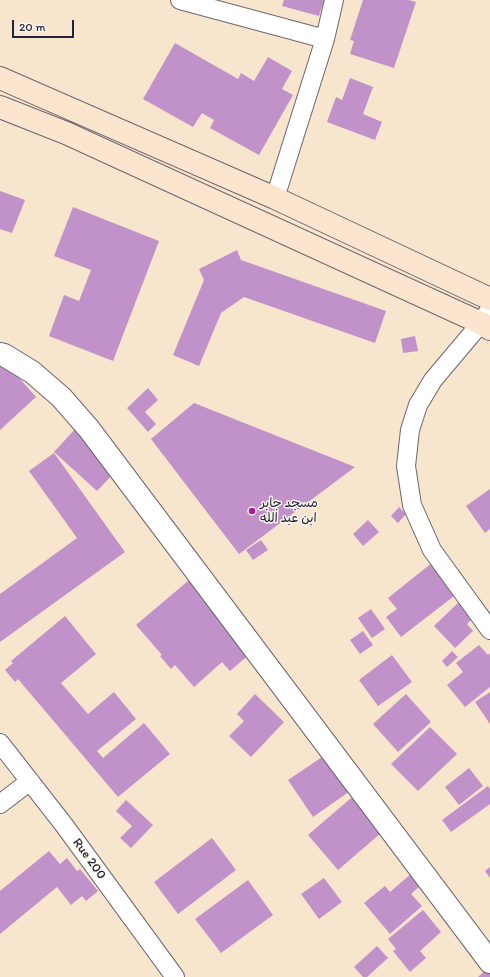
<!DOCTYPE html>
<html>
<head>
<meta charset="utf-8">
<style>
	body { margin:0 }
	#map { position:relative; width:490px; height:977px; overflow:hidden; background:#f7e5ce; font-family:Itim,sans-serif }
	canvas { display:block }
	.scale { position:absolute; left:12px; top:20px; width:62px; height:18px; box-sizing:border-box; border:2px solid #22223b; border-top:0; padding-left:5px; font-size:12px; line-height:14px; white-space:nowrap; color:#22223b; -webkit-text-stroke:3px #fbf7ec; paint-order:stroke }
</style>
</head>
<body>
<div id="map">
<canvas width="490" height="977"></canvas>
<div class="scale">20 m</div>
</div>
<script>
const c = document.querySelector('canvas').getContext('2d');
c.lineJoin = 'round';
function paint(path, color) { c.fillStyle = color; c.fill(path, 'evenodd'); }
function trace(path, color, width, dash) { c.strokeStyle = color; c.lineWidth = width; c.lineCap = dash ? 'butt' : 'round'; c.setLineDash(dash || []); c.stroke(path); }
function drawText(font, color, halo, rows, align = 'center') {
  c.font = font + ' Itim,"Playpen Sans Arabic",sans-serif'; c.lineWidth = 3; c.setLineDash([]); c.textBaseline = 'middle'; c.strokeStyle = halo; c.fillStyle = color; for (const [text, x, y, turn = 0] of rows) {
    c.save(); c.translate(x, y); c.rotate((+turn || 0) * Math.PI / 180); c.textAlign = isNaN(turn) ? turn : align; if (halo) c.strokeText(text, 0, 0); c.fillText(text, 0, 0); c.restore();
  }
}
const building = new Path2D(`
	M 284,0 L 324,0 L 319,16 L 282,6 Z
	M 363,0 L 409,0 L 416,2 L 394,68 L 350,54 L 354,41 L 350,40 Z
	M 175,43 L 238,79 L 241,73 L 254,81 L 268,57 L 292,71 L 282,89 L 293,95 L 259,155 L 210,128 L 214,120 L 202,113 L 193,127 L 143,99 Z
	M 350,78 L 373,87 L 363,114 L 382,122 L 375,140 L 327,122 L 336,97 L 342,100 Z
	M 0,191 L 25,200 L 12,233 L 0,229 Z
	M 73,207 L 159,241 L 113,361 L 49,336 L 64,295 L 79,301 L 91,270 L 54,256 Z
	M 237,250 L 241,260 L 386,311 L 375,343 L 244,297 L 221,313 L 199,366 L 173,355 L 204,280 L 199,269 Z
	M 415,336 L 418,351 L 403,353 L 401,339 Z
	M 0,356 L 36,397 L 0,430 Z
	M 148,388 L 158,400 L 145,412 L 156,424 L 148,432 L 127,408 Z
	M 194,403 L 355,467 L 239,554 L 151,439 Z
	M 75,429 L 119,468 L 97,491 L 54,452 Z
	M 54,453 L 125,552 L 0,642 L 0,594 L 77,538 L 29,471 Z
	M 490,489 L 490,529 L 485,533 L 466,506 Z
	M 399,507 L 406,514 L 398,523 L 391,516 Z
	M 368,520 L 379,532 L 363,546 L 353,534 Z
	M 261,540 L 268,550 L 253,560 L 246,550 Z
	M 433,562 L 458,593 L 401,637 L 386,617 L 397,609 L 388,598 Z
	M 195,575 L 258,647 L 230,671 L 222,662 L 194,687 L 175,665 L 171,669 L 160,656 L 162,655 L 136,625 Z
	M 461,600 L 476,615 L 467,624 L 473,631 L 455,648 L 434,626 Z
	M 371,609 L 385,629 L 372,638 L 358,618 Z
	M 65,616 L 96,654 L 61,683 L 88,714 L 114,692 L 136,719 L 97,751 L 103,758 L 144,723 L 170,754 L 118,797 L 18,679 L 15,682 L 5,670 L 13,663 L 11,661 Z
	M 363,631 L 373,645 L 360,654 L 350,640 Z
	M 479,645 L 488,655 L 490,653 L 490,687 L 465,707 L 447,685 L 463,672 L 456,663 Z
	M 452,651 L 458,657 L 447,667 L 442,661 Z
	M 392,655 L 412,682 L 378,706 L 359,680 Z
	M 490,692 L 490,724 L 475,702 Z
	M 255,694 L 284,722 L 251,757 L 229,736 L 244,721 L 237,714 Z
	M 406,694 L 431,722 L 398,752 L 373,724 Z
	M 430,727 L 457,754 L 418,791 L 391,764 Z
	M 328,753 L 353,789 L 313,817 L 288,780 Z
	M 469,768 L 483,786 L 459,805 L 445,787 Z
	M 488,786 L 490,789 L 490,804 L 451,832 L 442,820 Z
	M 358,792 L 388,827 L 338,870 L 308,835 Z
	M 126,800 L 153,825 L 131,848 L 120,838 L 132,826 L 116,811 Z
	M 212,838 L 236,870 L 178,914 L 154,882 Z
	M 49,851 L 60,864 L 67,858 L 77,871 L 80,869 L 98,891 L 86,901 L 82,896 L 71,905 L 57,887 L 0,934 L 0,891 Z
	M 490,867 L 490,878 L 485,871 Z
	M 412,873 L 421,885 L 411,894 L 422,906 L 390,934 L 364,903 L 385,886 L 390,892 Z
	M 324,878 L 342,902 L 319,919 L 301,894 Z
	M 248,880 L 273,915 L 221,953 L 195,919 Z
	M 423,910 L 441,932 L 420,951 L 426,958 L 410,972 L 393,951 L 396,949 L 388,939 Z
	M 377,946 L 388,958 L 367,977 L 363,977 L 354,967 Z
	M 487,969 L 490,972 L 490,977 L 478,977 Z`);
const minor = new Path2D(`
	M 180,0 L 325,39
	M 275,198 L 325,39 L 334,0
	M 490,309 L 481,323 L 433,380 L 418,405 L 410,430 L 406,466 L 412,505 L 432,550 L 490,630
	M 0,743 L 64,825 L 175,977
	M 0,804 L 30,781`);
const tertiary = new Path2D(`
	M 0,354 L 4,355 L 32,372 L 61,397 L 89,429 L 490,962`);
const secondary = new Path2D(`
	M 0,78 L 275,198 L 490,299
	M 0,107 L 66,133 L 481,323 L 490,329`);
const markers = [
	[252,511,4,"#b5179e"]
];
const poiNames = [
	["مسجد جابر",260,504],
	["ابن عبد الله",260,519]
];
const streetNames = [
	["Rue 200",89,859,54]
];
paint(building, '#c192c9');
trace(minor, '#6d666e', 20);
trace(tertiary, '#6d666e', 24);
trace(secondary, '#6d666e', 24);
trace(minor, '#fff', 18);
trace(tertiary, '#fff', 22);
trace(secondary, '#fbe5cf', 22);
for (const [x, y, r, color] of markers) { const dot = new Path2D(); dot.arc(x, y, r, 0, 2 * Math.PI); c.fillStyle = color; c.fill(dot); trace(dot, '#fbf7ec', 1.5); }
drawText('13px', '#22223b', '#fbf7ec', poiNames, 'left');
drawText('13px', '#22223b', '#fbf7ec', streetNames);
</script>
</body>
</html>
